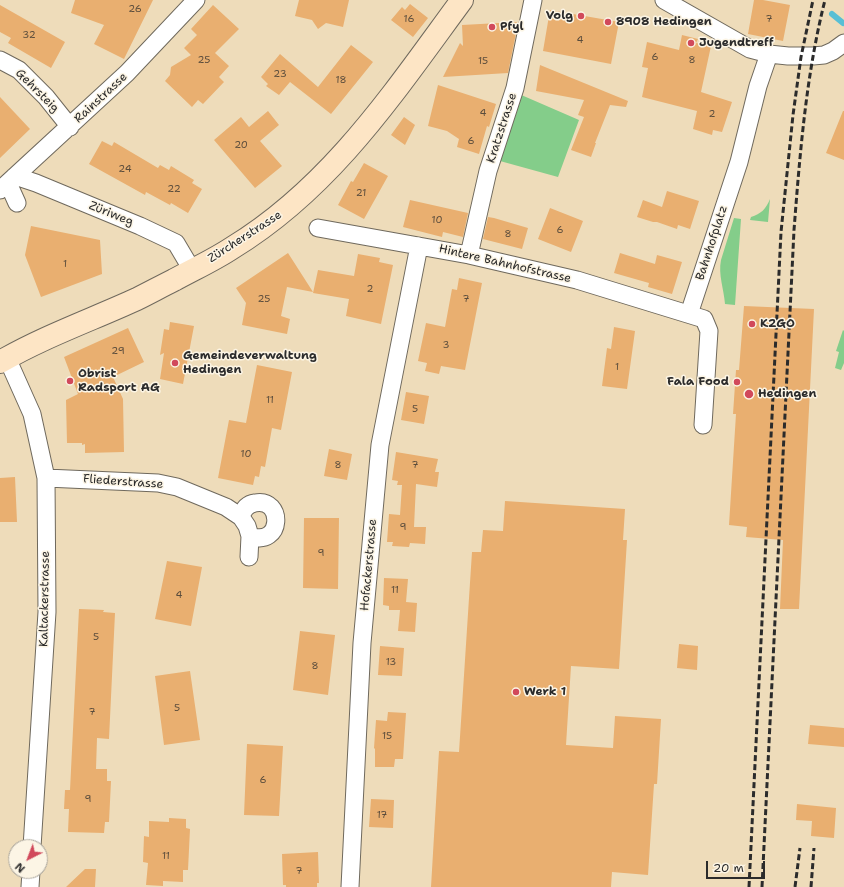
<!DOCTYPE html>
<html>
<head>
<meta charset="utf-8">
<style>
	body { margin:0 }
	#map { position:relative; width:844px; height:887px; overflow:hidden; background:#eedcba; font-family:"Shantell Sans",sans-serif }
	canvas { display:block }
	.north { position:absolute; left:8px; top:839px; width:40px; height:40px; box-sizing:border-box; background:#fcf5e5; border:1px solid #a8a49b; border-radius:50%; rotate:222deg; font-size:11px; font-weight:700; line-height:16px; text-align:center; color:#2b2b2b }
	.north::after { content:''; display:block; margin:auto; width:14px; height:18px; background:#d1495b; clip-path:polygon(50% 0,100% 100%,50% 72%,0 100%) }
	.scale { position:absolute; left:706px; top:861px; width:59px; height:18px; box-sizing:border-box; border:2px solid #2b2b2b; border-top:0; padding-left:5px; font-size:12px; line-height:14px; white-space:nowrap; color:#2b2b2b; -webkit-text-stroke:3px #fcf5e5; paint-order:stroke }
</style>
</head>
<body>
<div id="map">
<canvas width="844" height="887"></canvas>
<div class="north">N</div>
<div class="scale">20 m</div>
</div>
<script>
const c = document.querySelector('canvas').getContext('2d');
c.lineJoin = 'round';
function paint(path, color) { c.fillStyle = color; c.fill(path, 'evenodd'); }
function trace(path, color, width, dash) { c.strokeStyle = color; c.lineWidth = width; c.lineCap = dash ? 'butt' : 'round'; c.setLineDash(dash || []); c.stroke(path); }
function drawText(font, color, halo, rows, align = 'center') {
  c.font = font + ' "Shantell Sans",sans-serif'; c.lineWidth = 3; c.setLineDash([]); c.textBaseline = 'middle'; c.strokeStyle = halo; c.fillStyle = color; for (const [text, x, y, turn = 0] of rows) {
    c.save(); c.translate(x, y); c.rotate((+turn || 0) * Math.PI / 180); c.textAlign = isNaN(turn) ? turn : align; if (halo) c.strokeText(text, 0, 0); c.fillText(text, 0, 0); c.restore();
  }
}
const green = new Path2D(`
	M 519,94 L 579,120 L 558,177 L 500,161 Z
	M 770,199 L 768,222 L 750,220 L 751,217 C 761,214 766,209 770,199 Z
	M 734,218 L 741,219 L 735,305 L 725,304 C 724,289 718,275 721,260 Z
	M 843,330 L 844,331 L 844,363 L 841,370 L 835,368 L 839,352 L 836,351 Z`);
const stream = new Path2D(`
	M 832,14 L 843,23`);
const building = new Path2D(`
	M 75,0 L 153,0 L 124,59 L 94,44 L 104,25 L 71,13 Z
	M 299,0 L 349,0 L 343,27 L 326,23 L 318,29 L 312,20 L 295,16 Z
	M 754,0 L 763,0 L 790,5 L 783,41 L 748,34 Z
	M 410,4 L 428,18 L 413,37 L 391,20 L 402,7 L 405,10 Z
	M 0,5 L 65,42 L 51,68 L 8,43 L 11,38 L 0,32 Z
	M 213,5 L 239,29 L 215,53 L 229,66 L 219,77 L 224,82 L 203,104 L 198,100 L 192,107 L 165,81 L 170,75 L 171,67 L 191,55 L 184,48 L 197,35 L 191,29 Z
	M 550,10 L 619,22 L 611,64 L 543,51 Z
	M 517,22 L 517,28 L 508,73 L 443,77 L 460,43 L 463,46 L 462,25 Z
	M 682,35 L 698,39 L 696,43 L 711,46 L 701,92 L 732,102 L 722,132 L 713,130 L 712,135 L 693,129 L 697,111 L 642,97 L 648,68 L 642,67 L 647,42 L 679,50 Z
	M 351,45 L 373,62 L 331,114 L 290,82 L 279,95 L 266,86 L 268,84 L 261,77 L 280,54 L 318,87 Z
	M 540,65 L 628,101 L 626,107 L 610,105 L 595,143 L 596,143 L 591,157 L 571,150 L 584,117 L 578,115 L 584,100 L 536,91 Z
	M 438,85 L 496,104 L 489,127 L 487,126 L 479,154 L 457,147 L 459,139 L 447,131 L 428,126 Z
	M 0,97 L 30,129 L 0,158 Z
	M 268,111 L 279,125 L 260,141 L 282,166 L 255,188 L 214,140 L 241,117 L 249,127 Z
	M 843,111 L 844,111 L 844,160 L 826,153 Z
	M 404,117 L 415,125 L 405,145 L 391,135 Z
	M 102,141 L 112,146 L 114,142 L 158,168 L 160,165 L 169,170 L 171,166 L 194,180 L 192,183 L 202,189 L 188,213 L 171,203 L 170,205 L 146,192 L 145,195 L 89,164 Z
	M 364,163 L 388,176 L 364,219 L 338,205 L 351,181 L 353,182 Z
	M 667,191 L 699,201 L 690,229 L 678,225 L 677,229 L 657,222 L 653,222 L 637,217 L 643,200 L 662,207 Z
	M 410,200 L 468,213 L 463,237 L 443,232 L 442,237 L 403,227 Z
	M 550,208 L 583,221 L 571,252 L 538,239 Z
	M 488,217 L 494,218 L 528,228 L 522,249 L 483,239 Z
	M 31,226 L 100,240 L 102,274 L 41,297 L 25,255 Z
	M 288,253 L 313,292 L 287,287 L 281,316 L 290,319 L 287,334 L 242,325 L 246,303 L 236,288 Z
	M 620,253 L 655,264 L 657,255 L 682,262 L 672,294 L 648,287 L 649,283 L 614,273 Z
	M 358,254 L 380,258 L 379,262 L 393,265 L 381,324 L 346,316 L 349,299 L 313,293 L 318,270 L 354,276 Z
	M 459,278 L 482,283 L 465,370 L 441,366 L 439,374 L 425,371 L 427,363 L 418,361 L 426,323 L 445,327 L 452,289 L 457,290 Z
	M 744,306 L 814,309 L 799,609 L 780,609 L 783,540 L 746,537 L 747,527 L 729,525 L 736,414 L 733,414 L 736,370 L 739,370 Z
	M 170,322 L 194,326 L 183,384 L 160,379 L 164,353 L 160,355 L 164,329 L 169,330 Z
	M 614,327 L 635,331 L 627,389 L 602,386 L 607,348 L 611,349 Z
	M 128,328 L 144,362 L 113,377 L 123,399 L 124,452 L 85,453 L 85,444 L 82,445 L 82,443 L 67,443 L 66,400 L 78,394 L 64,357 Z
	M 257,365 L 292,372 L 281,430 L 272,428 L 265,467 L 261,466 L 259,477 L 255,476 L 253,485 L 218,478 L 229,420 L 246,423 Z
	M 406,392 L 429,396 L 424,424 L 401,420 Z
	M 329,449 L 352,454 L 347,480 L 324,476 Z
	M 396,452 L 438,459 L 435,472 L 439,472 L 437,487 L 416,484 L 414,527 L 426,527 L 425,544 L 410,543 L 409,547 L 392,546 L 393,542 L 387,542 L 389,514 L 400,515 L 402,485 L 397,485 L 398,481 L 392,480 Z
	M 15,477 L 17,522 L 0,522 L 0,478 Z
	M 505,501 L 625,509 L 623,540 L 627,540 L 619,669 L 571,666 L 566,745 L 613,748 L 615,716 L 661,719 L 657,784 L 654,784 L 648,875 L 612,872 L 611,887 L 431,887 L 439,751 L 459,752 L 472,552 L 481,552 L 483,530 L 503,531 Z
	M 304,518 L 339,518 L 338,589 L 303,588 Z
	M 167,561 L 202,567 L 191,626 L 155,619 Z
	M 384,578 L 408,579 L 406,602 L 417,603 L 415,632 L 398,631 L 400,610 L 389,610 L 389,606 L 383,605 Z
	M 79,609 L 104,610 L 103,612 L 115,613 L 109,739 L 97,738 L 96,769 L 107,769 L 107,781 L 111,781 L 109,822 L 105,822 L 104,833 L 68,832 L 69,809 L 64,809 L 65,790 L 70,790 Z
	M 300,631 L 335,635 L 328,695 L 293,690 Z
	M 679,644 L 698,646 L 697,670 L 677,668 Z
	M 380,646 L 404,648 L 402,676 L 378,675 Z
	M 190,671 L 200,740 L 164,745 L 155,676 Z
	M 388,712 L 406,713 L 403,759 L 395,759 L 394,767 L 375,767 L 375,749 L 374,748 L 376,720 L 387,721 Z
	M 810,725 L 844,728 L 844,747 L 808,744 Z
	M 247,744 L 283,746 L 279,816 L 244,815 Z
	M 371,799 L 394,800 L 393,828 L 369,827 Z
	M 797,804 L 836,808 L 834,838 L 811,836 L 812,821 L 796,820 Z
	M 169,818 L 186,819 L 186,828 L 190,829 L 188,870 L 183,870 L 183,882 L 163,881 L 163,886 L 146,885 L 148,863 L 143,862 L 144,836 L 149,837 L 149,821 L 169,822 Z
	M 318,852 L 319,883 L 317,883 L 317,887 L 286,887 L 286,885 L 283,885 L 282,854 Z
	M 85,869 L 96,869 L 95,887 L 66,887 Z`);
const minor = new Path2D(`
	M 664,0 L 750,49 L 769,54 L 788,56 L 813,56 L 824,55 L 833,51 L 844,43
	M 0,60 L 19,70 L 46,97 L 70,127
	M 15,176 L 36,183 L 140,226 L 176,243 L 192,270
	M 8,183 L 17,203
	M 0,190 L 127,73 L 196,0
	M 318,228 L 469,255 L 577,280 L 704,319 L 709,331 L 703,425
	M 469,255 L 488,171 L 515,88 L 533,0
	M 689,314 L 739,162 L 758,86 L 769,54
	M 7,358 L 32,414 L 46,478 L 47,612 L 32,847
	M 46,478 L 158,483 L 177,487 L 226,507 L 241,517 L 247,526 L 250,536 L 249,557
	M 241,517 C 243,510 247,504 255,503 C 284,497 283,548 250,536
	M 30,887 L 31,871
	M 350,887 L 362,643 L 380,445 L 419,246`);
const secondary = new Path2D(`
	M 0,362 C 43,337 91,320 137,299 C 149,293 162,286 174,280 C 194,269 214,260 232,248 C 332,187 394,92 462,0`);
const rail = new Path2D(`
	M 749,887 L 781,232 L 793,115 L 801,57 L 813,0
	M 762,887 L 794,230 C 800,153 806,75 825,0
	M 795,887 L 800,848
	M 811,887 L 814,848`);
const markers = [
	[581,16,4,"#d1495b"],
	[608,22,4,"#d1495b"],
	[492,27,4,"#d1495b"],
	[691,43,4,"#d1495b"],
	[752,324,4,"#d1495b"],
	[175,363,4,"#d1495b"],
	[70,381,4,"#d1495b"],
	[737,382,4,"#d1495b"],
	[749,394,5,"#d1495b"],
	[516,692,4,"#d1495b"]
];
const numberNames = [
	["26",135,9],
	["16",409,19],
	["7",769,19],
	["32",29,35],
	["4",580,40],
	["6",655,57],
	["25",204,60],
	["8",692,60],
	["15",483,61],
	["23",280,74],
	["18",341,80],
	["4",483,113],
	["2",712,114],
	["6",471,141],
	["20",241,145],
	["24",125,169],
	["22",174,189],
	["21",361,193],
	["10",437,220],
	["6",560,230],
	["8",508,234],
	["1",65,264],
	["2",370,289],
	["25",264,299],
	["7",466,299],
	["3",446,345],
	["29",118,351],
	["1",617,367],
	["11",270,400],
	["5",415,409],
	["10",246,454],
	["8",338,465],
	["7",415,465],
	["9",403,527],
	["9",321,553],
	["11",395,590],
	["4",179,595],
	["5",96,637],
	["13",391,662],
	["8",315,666],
	["5",177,708],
	["7",92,712],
	["15",387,736],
	["6",263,780],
	["9",88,799],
	["17",382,815],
	["11",166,856],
	["7",299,871]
];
const poiNames = [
	["Volg",573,16,"right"],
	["8908 Hedingen",616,22],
	["Pfyl",500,27],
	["Jugendtreff",699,43],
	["K2GO",760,324],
	["Gemeindeverwaltung",183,356],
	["Hedingen",183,370],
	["Obrist",78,374],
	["Radsport AG",78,388],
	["Fala Food",729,382,"right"],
	["Hedingen",758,394],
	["Werk 1",524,692]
];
const streetNames = [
	["Gehrsteig",37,91,45],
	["Rainstrasse",101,98,-43],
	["Kratzstrasse",502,128,-72],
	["Züriweg",111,214,22],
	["Zürcherstrasse",245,237,-33],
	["Bahnhofplatz",712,243,-72],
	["Hintere Bahnhofstrasse",505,264,13],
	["Fliederstrasse",123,482,4],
	["Hofackerstrasse",369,565,-85],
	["Kaltackerstrasse",45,599,-89]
];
paint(green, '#84cd8a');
trace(stream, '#58bfd5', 6);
paint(building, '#e9af70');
trace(minor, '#6f695d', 19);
trace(secondary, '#6f695d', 24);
trace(minor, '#fff', 17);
trace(secondary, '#fde5c5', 22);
trace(rail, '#2b2b2b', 3, [6, 3]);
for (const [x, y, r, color] of markers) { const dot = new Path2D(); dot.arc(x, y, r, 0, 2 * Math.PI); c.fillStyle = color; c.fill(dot); trace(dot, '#fcf5e5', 1.5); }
drawText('10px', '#5a4c3c', null, numberNames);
drawText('bold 12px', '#2b2b2b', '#fcf5e5', poiNames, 'left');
drawText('12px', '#2b2b2b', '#fcf5e5', streetNames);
</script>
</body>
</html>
